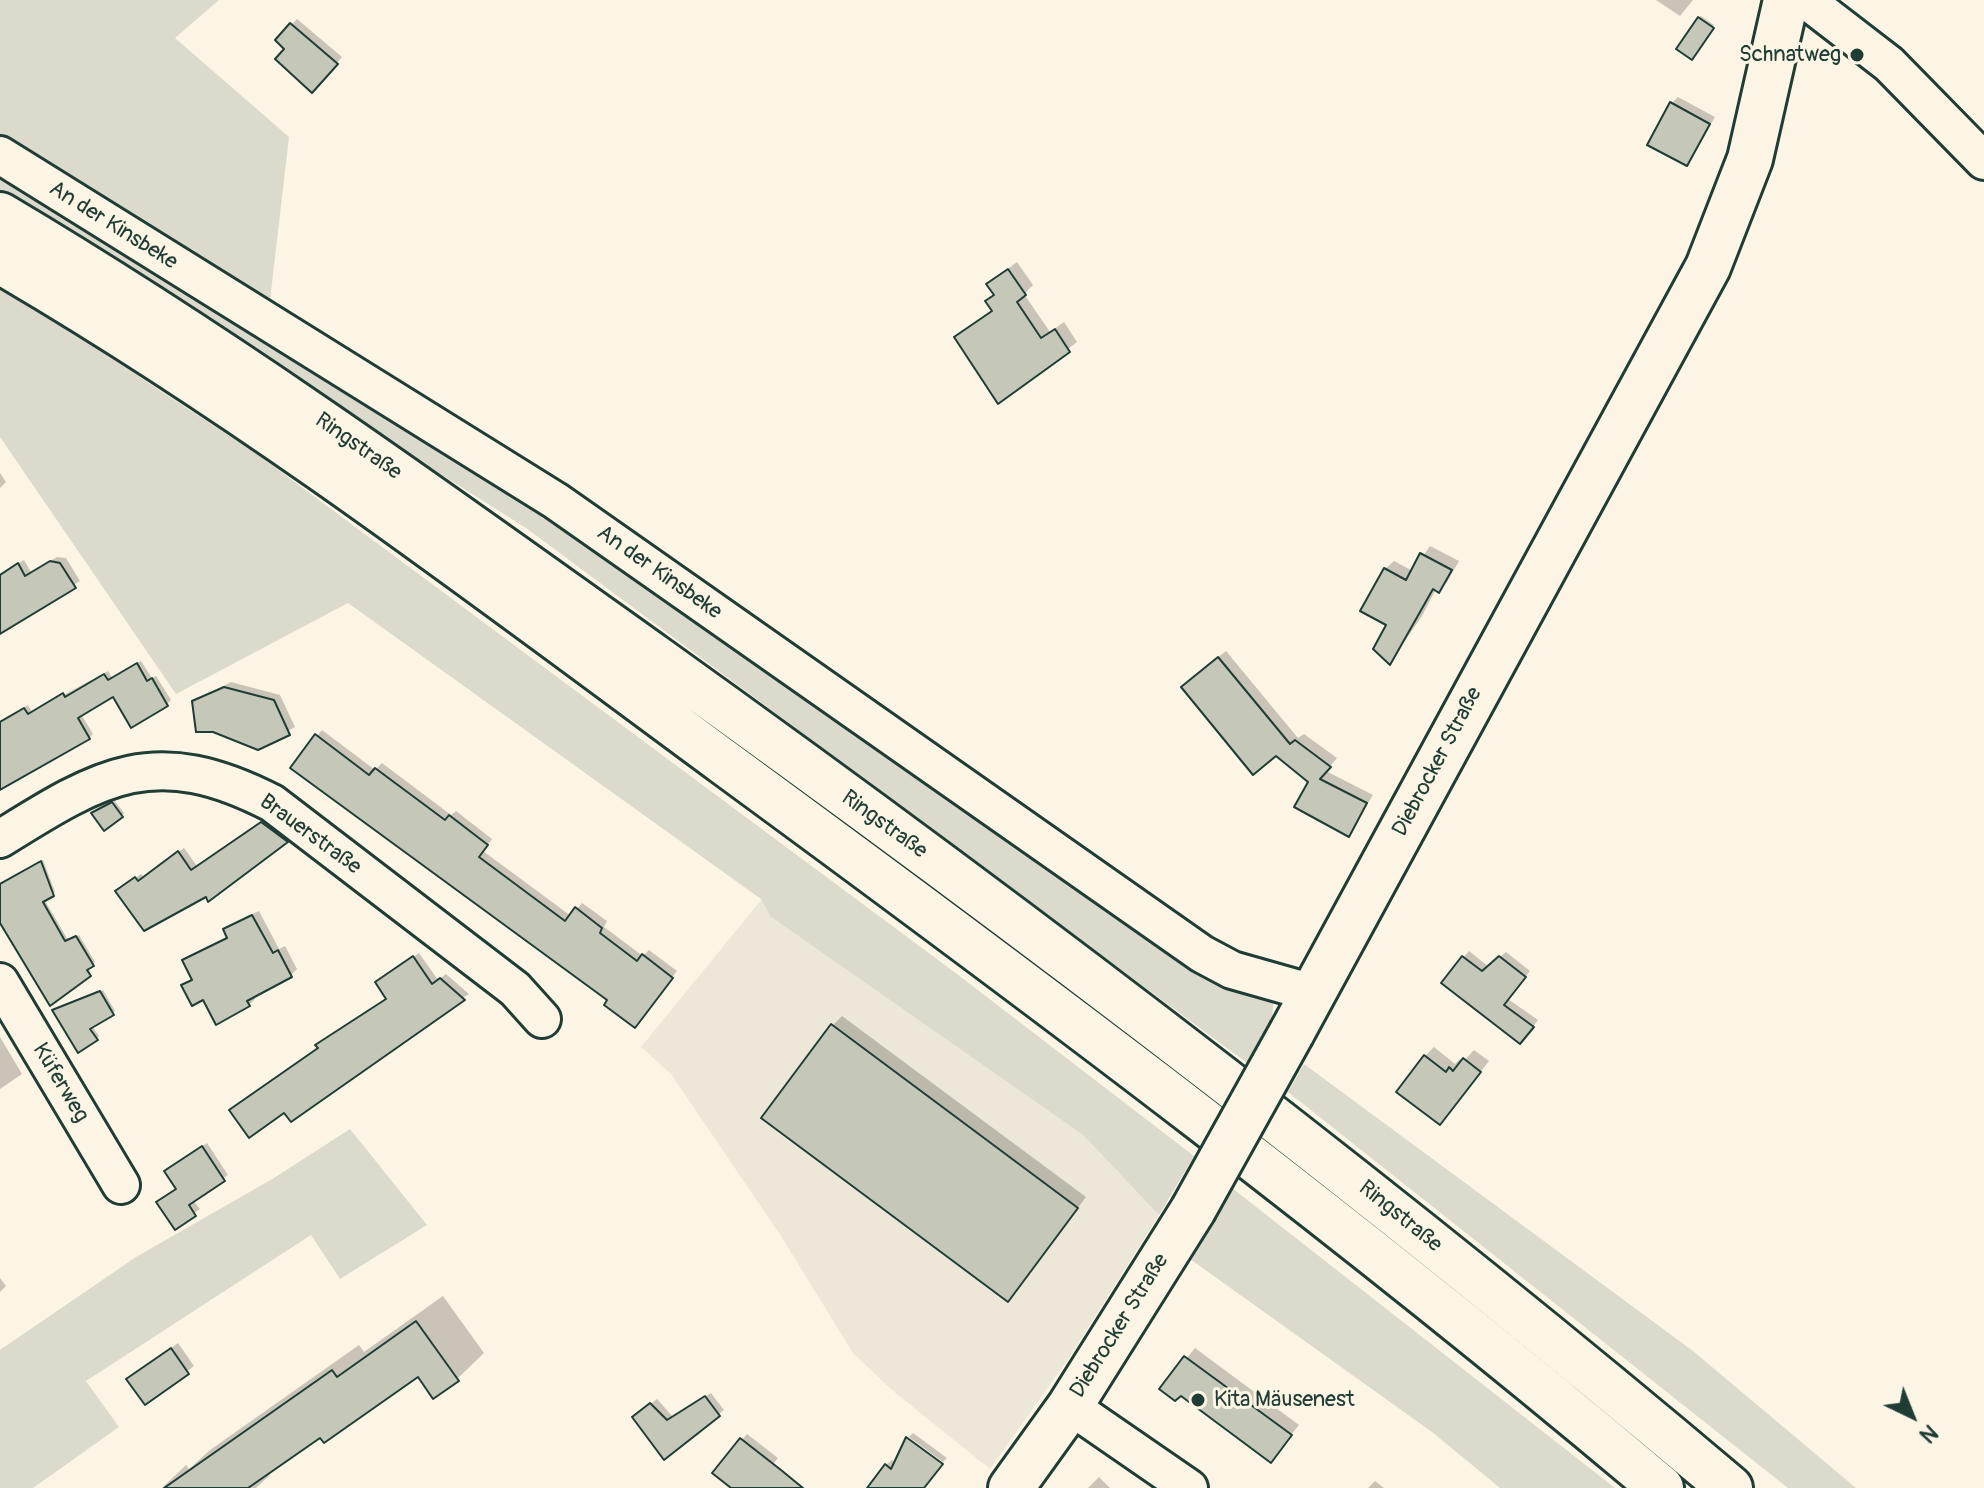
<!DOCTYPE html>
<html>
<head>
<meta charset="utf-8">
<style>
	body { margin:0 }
	#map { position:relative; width:1984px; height:1488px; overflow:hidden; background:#fcf5e5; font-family:Pangolin,sans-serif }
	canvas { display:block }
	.north { position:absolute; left:1872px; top:1376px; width:80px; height:80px; -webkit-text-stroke:6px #fcf5e5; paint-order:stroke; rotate:137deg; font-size:22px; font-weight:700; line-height:32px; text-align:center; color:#1f3d34 }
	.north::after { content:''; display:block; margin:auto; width:28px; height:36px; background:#1f3d34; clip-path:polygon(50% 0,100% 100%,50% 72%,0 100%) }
</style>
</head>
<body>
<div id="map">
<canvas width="1984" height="1488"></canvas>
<div class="north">N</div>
</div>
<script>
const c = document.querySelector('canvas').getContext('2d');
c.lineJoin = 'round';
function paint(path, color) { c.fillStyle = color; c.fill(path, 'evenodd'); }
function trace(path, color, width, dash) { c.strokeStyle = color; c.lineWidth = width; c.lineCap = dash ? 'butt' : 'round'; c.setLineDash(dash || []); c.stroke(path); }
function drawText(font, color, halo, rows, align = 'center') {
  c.font = font + ' Pangolin,sans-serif'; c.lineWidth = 6; c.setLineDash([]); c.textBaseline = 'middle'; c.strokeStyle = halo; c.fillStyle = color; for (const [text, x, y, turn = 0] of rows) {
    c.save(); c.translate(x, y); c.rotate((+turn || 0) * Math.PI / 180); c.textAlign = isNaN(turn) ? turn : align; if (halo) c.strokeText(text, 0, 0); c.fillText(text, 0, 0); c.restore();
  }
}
const built = new Path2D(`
	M 762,899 L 771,917 L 1083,1135 L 1159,1215 L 1071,1355 L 990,1469 L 893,1391 L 853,1353 L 781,1236 L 671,1074 L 641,1047 Z`);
const green = new Path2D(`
	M 0,0 L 219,0 L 175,38 L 289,137 L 269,309 L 0,142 Z
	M 0,172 L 345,381 L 1274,994 L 1272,1020 L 1247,1063 L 526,528 L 0,196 Z
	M 0,285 L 261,457 L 957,974 L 1194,1156 L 1159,1215 L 1083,1135 L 771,917 L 761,899 L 348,603 L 176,694 L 0,437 Z
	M 1304,1064 L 1693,1351 L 1856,1488 L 1788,1488 L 1288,1092 Z
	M 350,1129 L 427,1225 L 340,1279 L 311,1235 L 86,1381 L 119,1427 L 33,1488 L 0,1488 L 0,1350 L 136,1257 L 274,1178 Z
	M 1232,1188 L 1615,1488 L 1500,1488 L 1432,1432 L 1190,1259 Z`);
const shadow = new Path2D(`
	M 1656,0 L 1693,0 L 1680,16 Z
	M 1701,16 L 1714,25 L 1694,55 L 1699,18 Z
	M 297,19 L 342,57 L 318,84 L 277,40 Z
	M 1678,97 L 1715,117 L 1687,164 L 1672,103 Z
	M 1017,262 L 1033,285 L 1024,294 L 1050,332 L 1064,322 L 1077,342 L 999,401 L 956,337 L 993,310 L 988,301 L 995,294 L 988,284 Z
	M 0,473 L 6,482 L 0,488 Z
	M 1430,546 L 1459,561 L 1447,582 L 1436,589 L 1422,616 L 1390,662 L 1385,569 L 1394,561 L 1413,571 Z
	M 57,557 L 66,558 L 80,581 L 0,631 L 0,574 L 24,560 L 31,572 Z
	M 1226,651 L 1298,738 L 1304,734 L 1337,758 L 1326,771 L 1373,795 L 1349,834 L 1310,782 L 1191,679 Z
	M 141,661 L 152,678 L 156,676 L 171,700 L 167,704 L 113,694 L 81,714 L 93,734 L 89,738 L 0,789 L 0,722 L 28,705 L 32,712 L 108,671 L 112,678 Z
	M 231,682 L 280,695 L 295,727 L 258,748 L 194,702 Z
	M 322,730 L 375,770 L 382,763 L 451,815 L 456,811 L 492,839 L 483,851 L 571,916 L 582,903 L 607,921 L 604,927 L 643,956 L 649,950 L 677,971 L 640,1020 L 610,1000 L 317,736 Z
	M 115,801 L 124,813 L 121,816 L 96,811 Z
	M 267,818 L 291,836 L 209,899 L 206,894 L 187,903 L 158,924 L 123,887 L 141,874 L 144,877 L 184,848 L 197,866 Z
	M 43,860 L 55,892 L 44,899 L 68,940 L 79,935 L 95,962 L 89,967 L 90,974 L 0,918 L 0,885 Z
	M 259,911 L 279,949 L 285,946 L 297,969 L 291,975 L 253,995 L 255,999 L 249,1005 L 204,997 L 183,986 L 193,978 L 184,960 L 190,955 L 229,936 L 225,929 L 231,924 Z
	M 1469,951 L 1489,967 L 1506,952 L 1530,971 L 1508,999 L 1538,1020 L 1526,1036 L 1444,982 Z
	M 419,953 L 438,980 L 446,974 L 469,994 L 285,1110 L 237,1106 L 388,998 L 382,978 Z
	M 103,990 L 115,1011 L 92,1026 L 99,1036 L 96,1039 L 54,1010 Z
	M 842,1016 L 1086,1197 L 1008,1299 L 833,1025 Z
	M 0,1037 L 22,1074 L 0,1089 Z
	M 1434,1047 L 1455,1064 L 1460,1059 L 1463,1062 L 1474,1050 L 1489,1061 L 1449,1113 L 1425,1056 Z
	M 207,1143 L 228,1175 L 193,1200 L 200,1209 L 175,1227 L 178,1188 L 171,1167 Z
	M 0,1278 L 6,1286 L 0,1292 Z
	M 443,1296 L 484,1353 L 457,1379 L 418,1374 L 320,1435 L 267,1472 L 270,1475 L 256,1488 L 162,1488 L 186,1465 L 189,1469 L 210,1450 L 359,1345 L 364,1352 Z
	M 178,1343 L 194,1366 L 145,1403 L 135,1374 Z
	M 1195,1348 L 1299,1425 L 1271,1460 L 1180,1393 L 1162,1389 Z
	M 711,1393 L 724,1410 L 664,1457 L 639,1413 L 657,1399 L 673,1417 Z
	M 913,1433 L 947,1458 L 943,1462 L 909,1437 Z
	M 747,1434 L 778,1458 L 754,1488 L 734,1488 L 715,1473 Z
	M 892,1460 L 896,1463 L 923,1488 L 885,1488 L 886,1465 Z
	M 1099,1477 L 1110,1488 L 1088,1488 Z
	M 1375,1481 L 1384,1488 L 1368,1488 Z`);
const building = new Path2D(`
	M 1698,17 L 1714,28 L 1692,60 L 1676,49 Z
	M 290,23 L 338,64 L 312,93 L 275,59 L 284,49 L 275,40 Z
	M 1670,102 L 1710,124 L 1687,166 L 1647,145 Z
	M 1008,269 L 1026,295 L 1017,302 L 1041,338 L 1055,329 L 1070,352 L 998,404 L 954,337 L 992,311 L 985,301 L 994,295 L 986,284 Z
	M 1420,553 L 1452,570 L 1439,593 L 1433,589 L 1390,665 L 1373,649 L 1386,625 L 1360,611 L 1384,568 L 1406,580 Z
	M 50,561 L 60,563 L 76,588 L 0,634 L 0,575 L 18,563 L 25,576 Z
	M 1218,657 L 1290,744 L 1295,740 L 1331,767 L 1320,779 L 1367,803 L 1349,837 L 1294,807 L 1308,782 L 1276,756 L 1253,775 L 1181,687 Z
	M 137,663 L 147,681 L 152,678 L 168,706 L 131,728 L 113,697 L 78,718 L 90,739 L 0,790 L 0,722 L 24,708 L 28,714 L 63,693 L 65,697 L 104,674 L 108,680 Z
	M 224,687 L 274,700 L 290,735 L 258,750 L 213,732 L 196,732 L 192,701 Z
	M 315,734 L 369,775 L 375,768 L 445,820 L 449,815 L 488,845 L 479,857 L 565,921 L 575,907 L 602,928 L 600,933 L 637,961 L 642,954 L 673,978 L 635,1028 L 604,1005 L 607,1000 L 290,768 Z
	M 112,802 L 123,817 L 104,831 L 91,813 Z
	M 261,822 L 288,842 L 208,902 L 206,897 L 144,931 L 115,891 L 135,877 L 138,881 L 178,851 L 191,870 Z
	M 41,861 L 54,896 L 43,902 L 65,941 L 76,936 L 94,966 L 87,970 L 91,976 L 50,1006 L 0,923 L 0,884 Z
	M 252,915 L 273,953 L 278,950 L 292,977 L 247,1001 L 250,1006 L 216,1025 L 203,1000 L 192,1006 L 181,985 L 192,980 L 182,960 L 227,938 L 223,929 Z
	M 413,956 L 432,984 L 440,978 L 465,1000 L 291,1122 L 284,1113 L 249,1138 L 229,1110 L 318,1048 L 315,1045 L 386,999 L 375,982 Z
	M 1462,956 L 1482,971 L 1499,956 L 1526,977 L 1504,1005 L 1534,1027 L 1520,1044 L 1441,983 Z
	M 100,991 L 114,1015 L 90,1029 L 98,1040 L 78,1053 L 52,1010 Z
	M 831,1024 L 1078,1208 L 1008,1302 L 761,1118 Z
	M 1424,1055 L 1446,1072 L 1449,1067 L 1453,1071 L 1463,1058 L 1481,1072 L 1440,1125 L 1396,1092 Z
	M 202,1146 L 225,1181 L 189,1205 L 196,1216 L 175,1230 L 156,1202 L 176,1189 L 164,1171 Z
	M 416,1321 L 459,1381 L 433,1399 L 418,1377 L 324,1443 L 320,1438 L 248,1488 L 164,1488 L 332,1370 L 337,1377 Z
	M 171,1348 L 189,1374 L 145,1405 L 126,1379 Z
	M 1184,1356 L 1292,1435 L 1271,1463 L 1181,1396 L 1175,1401 L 1159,1389 Z
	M 705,1396 L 720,1416 L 664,1460 L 632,1417 L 650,1403 L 667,1420 Z
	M 906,1437 L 943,1464 L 924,1488 L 867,1488 L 885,1464 L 891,1469 Z
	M 740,1438 L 781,1470 L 803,1488 L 731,1488 L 712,1473 Z`);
const minor = new Path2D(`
	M 1806,0 L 1889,64 L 1984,161
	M 0,155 L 556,501 L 1202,954 L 1232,970 L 1313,993
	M 0,839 C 102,775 155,743 272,803 L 515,989 L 542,1019
	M 0,982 L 121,1185
	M 1070,1406 L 1189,1488`);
const major = new Path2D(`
	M 1292,1032 L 1708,267 L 1750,159 L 1786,0
	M 1011,1488 L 1070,1406 L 1193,1210`);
const highway = new Path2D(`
	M 0,215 C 226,349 439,503 653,656 C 1022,920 1383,1195 1730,1488
	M 0,261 C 254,409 489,589 725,763 C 1044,997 1359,1233 1661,1488`);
const majorBridge = new Path2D(`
	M 1193,1210 L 1292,1032`);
const markers = [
	[1857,55,8,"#1f3d34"],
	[1198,1400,8,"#1f3d34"]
];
const poiNames = [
	["Schnatweg",1841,55],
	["Kita Mäusenest",1214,1400,"left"]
];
const streetNames = [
	["An der Kinsbeke",113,226,32],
	["Ringstraße",358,447,35],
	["An der Kinsbeke",659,573,35],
	["Diebrocker Straße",1438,762,-62],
	["Ringstraße",884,825,36],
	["Brauerstraße",310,835,36],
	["Küferweg",60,1083,59],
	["Ringstraße",1400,1217,39],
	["Diebrocker Straße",1120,1326,-58]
];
paint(built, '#ece7d8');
paint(green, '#dcdacc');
paint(shadow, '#0003');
paint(building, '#c5c7b9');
trace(building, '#1f3d34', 2);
trace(minor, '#1f3d34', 42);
trace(major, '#1f3d34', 50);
trace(highway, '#1f3d34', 50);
trace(minor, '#fcf5e5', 36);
trace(major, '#fcf5e5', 44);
trace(highway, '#fcf5e5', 44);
trace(majorBridge, '#1f3d34', 50, []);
trace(majorBridge, '#fcf5e5', 44);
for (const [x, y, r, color] of markers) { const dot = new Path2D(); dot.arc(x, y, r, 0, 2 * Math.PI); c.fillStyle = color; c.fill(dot); trace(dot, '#fcf5e5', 3); }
drawText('22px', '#1f3d34', '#fcf5e5', poiNames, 'right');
drawText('22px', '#1f3d34', '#fcf5e5', streetNames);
</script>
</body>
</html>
